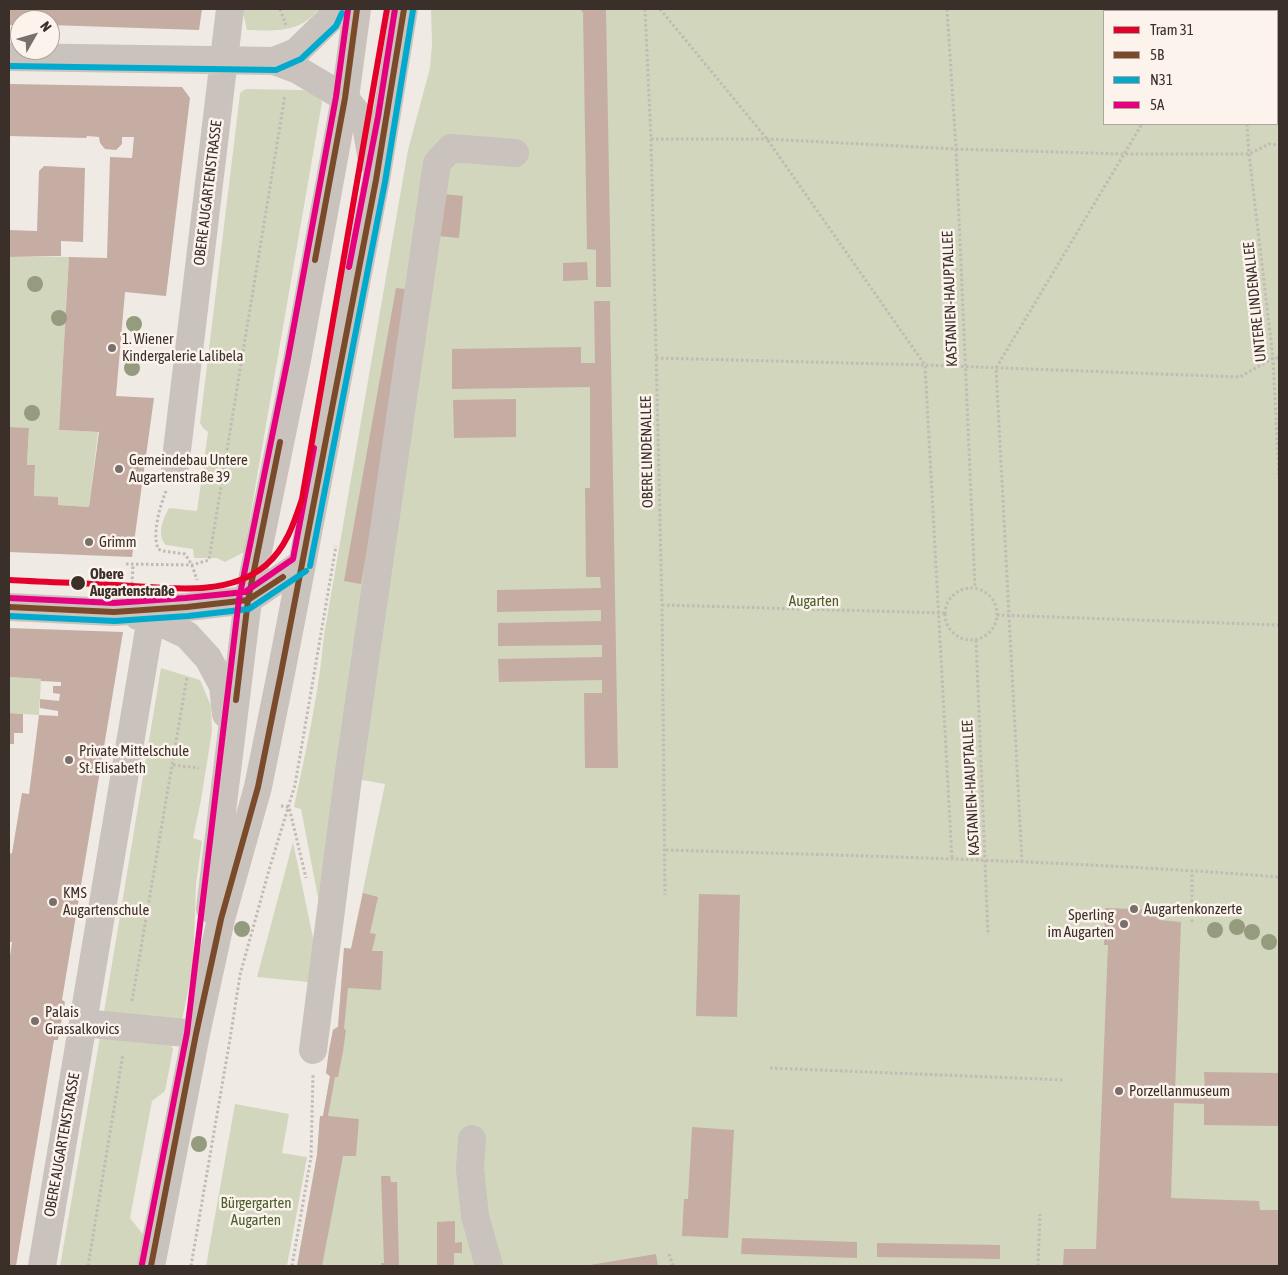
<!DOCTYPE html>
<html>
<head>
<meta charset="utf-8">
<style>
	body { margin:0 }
	#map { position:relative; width:1288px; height:1275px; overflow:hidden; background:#f0eae4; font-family:"Asap Condensed",sans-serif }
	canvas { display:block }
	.frame { position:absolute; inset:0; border:10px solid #3b2f2a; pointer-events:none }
	.legend { position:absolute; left:1103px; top:10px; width:175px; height:115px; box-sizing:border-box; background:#fcf4ec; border:1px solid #afa59e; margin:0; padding:6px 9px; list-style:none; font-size:15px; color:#3b2f2a }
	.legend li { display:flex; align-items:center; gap:10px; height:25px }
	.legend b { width:25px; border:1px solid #afa59e }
	.north { position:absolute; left:10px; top:10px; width:50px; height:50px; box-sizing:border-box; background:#fcf4ec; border:1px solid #afa59e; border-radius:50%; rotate:52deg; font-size:14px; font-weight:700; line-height:20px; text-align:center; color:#3b2f2a }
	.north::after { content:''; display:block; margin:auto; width:18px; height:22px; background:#7a706b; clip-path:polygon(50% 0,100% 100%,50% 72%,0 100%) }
</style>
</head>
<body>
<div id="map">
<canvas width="1288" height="1275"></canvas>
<div class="frame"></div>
<ul class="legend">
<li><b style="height:6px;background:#e4002b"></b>Tram 31</li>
<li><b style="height:6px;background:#7a4b2a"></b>5B</li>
<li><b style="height:6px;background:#00a9ce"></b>N31</li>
<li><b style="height:6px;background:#e5007d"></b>5A</li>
</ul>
<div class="north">N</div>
</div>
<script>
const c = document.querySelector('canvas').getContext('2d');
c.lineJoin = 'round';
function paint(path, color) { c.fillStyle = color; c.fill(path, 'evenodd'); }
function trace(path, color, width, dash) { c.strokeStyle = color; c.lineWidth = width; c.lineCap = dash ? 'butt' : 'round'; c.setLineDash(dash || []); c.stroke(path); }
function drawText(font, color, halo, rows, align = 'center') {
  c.font = font + ' "Asap Condensed",sans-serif'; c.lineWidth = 5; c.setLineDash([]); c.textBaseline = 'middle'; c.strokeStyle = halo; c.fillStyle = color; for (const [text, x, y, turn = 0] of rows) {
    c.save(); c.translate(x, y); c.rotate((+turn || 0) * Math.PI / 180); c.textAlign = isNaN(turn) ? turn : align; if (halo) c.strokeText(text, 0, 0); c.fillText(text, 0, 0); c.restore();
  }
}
const green = new Path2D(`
	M 242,9 L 319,9 C 300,33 275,31 247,30 Z
	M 431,9 L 1279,9 L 1279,1266 L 297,1266 L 317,1155 L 320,1116 L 323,1116 L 330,1077 L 326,1073 L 333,1030 L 338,1026 L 344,948 L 351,948 L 385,784 L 340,776 L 321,913 L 301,809 L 294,807 C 306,750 319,693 324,635 L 408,150 L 430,68 L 432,44 ZM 1104,11 L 1277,11 L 1277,124 L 1104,124 Z
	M 246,89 L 302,90 L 317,93 L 322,102 L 244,552 L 225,562 L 217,558 L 194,558 L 193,549 L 166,545 C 156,535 163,519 169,508 L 197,511 L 208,432 L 203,428 L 200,423 L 240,94 L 241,92 Z
	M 9,257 L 69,257 L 59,430 L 98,432 L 89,507 L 58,505 L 34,496 L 35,466 L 27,465 L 29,429 L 9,427 Z
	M 161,668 L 200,680 L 211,706 L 212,731 L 201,800 L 193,838 L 202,841 L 196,884 L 193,967 L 182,1020 L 104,1012 Z
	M 9,677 L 41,679 L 39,715 L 9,713 Z
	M 293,842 L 315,947 L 308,982 L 257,977 Z
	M 100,1037 L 171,1045 L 173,1049 L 165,1091 L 152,1101 L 130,1218 L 146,1238 L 141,1266 L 60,1266 Z
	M 235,1104 L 289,1114 L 282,1153 L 307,1157 L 287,1266 L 206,1266 Z`);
const building = new Path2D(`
	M 9,9 L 202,9 L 199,30 L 50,25 L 50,20 L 20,20 L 20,25 L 9,25 Z
	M 580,9 L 606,9 L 611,287 L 596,287 L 596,250 L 587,249 L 583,12 Z
	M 9,84 L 182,87 L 190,98 L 166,296 L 125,292 L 116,396 L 154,398 L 132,557 L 9,552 L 9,427 L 29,428 L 27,465 L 35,465 L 34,496 L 58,497 L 58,505 L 89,507 L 99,432 L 59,430 L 69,257 L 107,258 L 110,157 L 132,158 L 134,137 L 122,137 L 122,144 L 116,150 L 105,149 L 100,143 L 99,137 L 87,136 L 86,138 L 9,136 Z
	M 44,166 L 85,168 L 83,242 L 61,241 L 61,256 L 9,257 L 9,230 L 37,231 L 39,171 Z
	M 442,194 L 463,196 L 459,238 L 438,236 Z
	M 587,262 L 588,280 L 563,281 L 563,263 Z
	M 396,288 L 413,290 L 361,584 L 344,581 Z
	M 594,301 L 610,301 L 618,768 L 585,768 L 584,693 L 602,693 L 602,680 L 499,682 L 498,659 L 602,657 L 602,645 L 498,646 L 498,623 L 601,621 L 601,610 L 497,612 L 497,590 L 601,588 L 600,577 L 586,577 L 585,488 L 590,488 L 590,387 L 452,389 L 452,349 L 581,347 L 581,363 L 595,363 Z
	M 516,399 L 516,437 L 454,438 L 453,400 Z
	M 9,628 L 123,632 L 62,1000 L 65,1002 L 58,1040 L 54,1040 L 16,1266 L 9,1266 L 9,963 L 12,942 L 9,942 L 9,854 L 12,853 L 22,793 L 29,794 L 39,715 L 58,716 L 58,711 L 40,708 L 40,699 L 59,701 L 60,694 L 53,693 L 53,686 L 61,686 L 61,682 L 41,681 L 41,679 L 9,677 Z
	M 9,713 L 23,714 L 23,733 L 14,733 L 14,744 L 9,744 Z
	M 363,893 L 378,897 L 370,933 L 376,934 L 372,951 L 383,951 L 381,990 L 348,988 L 344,1029 L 346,1030 L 343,1051 L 338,1077 L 335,1077 L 328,1116 L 359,1119 L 356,1156 L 343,1156 L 322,1266 L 297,1266 L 317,1155 L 320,1116 L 323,1116 L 330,1076 L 326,1073 L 329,1050 L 333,1030 L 338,1027 L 344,948 L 351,949 Z
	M 699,894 L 740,895 L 737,1017 L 696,1016 Z
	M 1105,908 L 1159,910 L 1159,920 L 1181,922 L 1175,1092 L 1205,1092 L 1204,1072 L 1279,1073 L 1279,1126 L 1204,1125 L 1204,1104 L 1174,1103 L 1171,1198 L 1259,1201 L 1260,1210 L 1279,1210 L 1279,1266 L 1063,1266 L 1064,1249 L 1096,1249 L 1108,945 L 1104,945 Z
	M 692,1127 L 734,1130 L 728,1238 L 682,1236 L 684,1199 L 688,1199 Z
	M 381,1176 L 390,1176 L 391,1182 L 397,1182 L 399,1266 L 381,1266 L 381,1263 L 384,1263 Z
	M 455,1221 L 455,1243 L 462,1242 L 462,1253 L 454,1253 L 454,1266 L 437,1266 L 437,1222 Z
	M 742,1238 L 857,1242 L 857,1258 L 741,1254 Z
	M 877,1243 L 1000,1245 L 1000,1259 L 877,1257 Z
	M 656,1254 L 658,1266 L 590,1266 L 590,1265 Z`);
const path = new Path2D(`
	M 280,9 L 286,25
	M 645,9 L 651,139 L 662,605 L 665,895
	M 660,9 L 767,139 L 925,365 L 952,859
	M 947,9 L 956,149 L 975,588
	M 1239,9 L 1240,11
	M 1213,11 L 1215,9
	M 1247,124 L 1249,154 L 1273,358 L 1279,479
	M 651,139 L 767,139 L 956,149 L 1123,154 L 1249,154 L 1269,144 L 1279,145
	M 656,358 L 925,365 L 1240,377 L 1273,358 L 1279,358
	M 166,491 C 160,506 152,533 158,549 L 163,551 L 185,554 L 192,565 L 197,580
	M 126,564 L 192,565 L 209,560 L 285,95
	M 132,584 L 133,565
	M945 614a26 26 0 1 1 52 0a26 26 0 1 1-52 0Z
	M 662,605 L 944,613
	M 997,615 L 1279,625
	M 976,640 L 988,935
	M 173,765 L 199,768
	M 281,806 L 289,807 L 306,878
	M 666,850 C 870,856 1075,861 1279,877
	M 1022,862 L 996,368 L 1142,124
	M 1192,922 L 1192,870
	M 132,1001 L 187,677
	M 770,1068 L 1065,1080
	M 669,1254 L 673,1266
	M 88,1266 L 123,1054
	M 191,1266 L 230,1039 L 240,975 L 269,870 L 295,785 L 336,546
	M 292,1266 L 311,1157 L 313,1075
	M 1038,1266 L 1040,1214`);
const minor = new Path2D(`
	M 9,57 L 274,61 L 298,70 L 345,98 L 366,125 L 372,161
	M 274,61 L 296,52 L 329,20 L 334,9
	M 175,467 L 230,9
	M 9,607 L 114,612 L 187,607 L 248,600 L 301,564
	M 138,616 L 151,618 L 187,635 L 208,658 L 223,686 L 226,714
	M 210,909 L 248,600 L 297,360 L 345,98 L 357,9
	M 83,1023 L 196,1034
	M 313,1050 L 348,778 L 437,163 L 451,148 L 515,153
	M 472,1139 L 470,1169 L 475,1216 L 489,1266
	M 42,1266 L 151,618
	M 151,1266 L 196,1034 L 221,919 L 258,787 L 281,673 L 376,180 L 404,9`);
const bus1 = new Path2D(`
	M 315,260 L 345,98 L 357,9
	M 9,607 L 114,612 L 187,607 L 248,600 L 283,577
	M 236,700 L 248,600 L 280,442
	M 151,1266 L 196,1034 L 221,919 L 258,787 L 281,673 L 376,180 L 404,9`);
const bus2 = new Path2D(`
	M 9,66 L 276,70 L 301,59 L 336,26 L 342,13
	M 310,566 L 385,182 L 413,10
	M 9,616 L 115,621 L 188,616 L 249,609 L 306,571`);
const bus3 = new Path2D(`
	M 349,267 L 378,117 L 395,9
	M 9,598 L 114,603 L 186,598 L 245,592 L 293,559 L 314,448
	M 142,1264 L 187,1033 L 239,599 L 288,358 L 336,97 L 348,9`);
const tram1 = new Path2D(`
	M 9,580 C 44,582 80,583 115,585 C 163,587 226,599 266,565 C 286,548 294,523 302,499 L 387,9`);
const trees = [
	[35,284],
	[59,318],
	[134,324],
	[132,368],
	[32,413],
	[1237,927],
	[242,929],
	[1215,930],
	[1252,932],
	[1269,942],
	[199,1144]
];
const markers = [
	[112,348,5,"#7a706b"],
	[119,469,5,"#7a706b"],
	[89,542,5,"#7a706b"],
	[78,583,8,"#3b2f2a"],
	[69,760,5,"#7a706b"],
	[53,902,5,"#7a706b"],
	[1134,909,5,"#7a706b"],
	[1124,924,5,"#7a706b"],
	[35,1021,5,"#7a706b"],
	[1119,1091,5,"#7a706b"]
];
const streetNames = [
	["OBERE AUGARTENSTRASSE",208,193,-83],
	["KASTANIEN-HAUPTALLEE",950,299,-92],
	["UNTERE LINDENALLEE",1255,302,-96],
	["OBERE LINDENALLEE",647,452,-91],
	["KASTANIEN-HAUPTALLEE",971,788,-93],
	["OBERE AUGARTENSTRASSE",62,1145,-80]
];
const poiNames = [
	["1. Wiener",122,339],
	["Kindergalerie Lalibela",122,356],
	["Gemeindebau Untere",129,460],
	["Augartenstraße 39",129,477],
	["Grimm",99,542],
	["Private Mittelschule",79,751],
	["St. Elisabeth",79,768],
	["KMS",63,893],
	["Augartenschule",63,910],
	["Augartenkonzerte",1144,909],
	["Sperling",1114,915,"right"],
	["im Augarten",1114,932,"right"],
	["Palais",45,1012],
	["Grassalkovics",45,1029],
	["Porzellanmuseum",1129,1091]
];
const stopNames = [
	["Obere",90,574],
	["Augartenstraße",90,591]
];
const parkNames = [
	["Augarten",814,601],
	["Bürgergarten",256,1203],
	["Augarten",256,1220]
];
paint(green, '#d2d6bd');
paint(building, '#c5ada4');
trace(path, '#c2bab5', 3, [2.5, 2.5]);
trace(minor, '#cac2bc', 28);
trace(bus1, '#7a4b2a', 6);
trace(bus2, '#00a9ce', 6);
trace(bus3, '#e5007d', 6);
trace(tram1, '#e4002b', 6);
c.fillStyle = '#959c7e';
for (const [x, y] of trees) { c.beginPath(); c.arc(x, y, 8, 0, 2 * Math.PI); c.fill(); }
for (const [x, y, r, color] of markers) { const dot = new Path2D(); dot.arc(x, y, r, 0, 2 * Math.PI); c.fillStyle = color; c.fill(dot); trace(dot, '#fcf4ec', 2); }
drawText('15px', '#3b2f2a', '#fcf4ec', streetNames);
drawText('15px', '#3b2f2a', '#fcf4ec', poiNames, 'left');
drawText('bold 15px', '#3b2f2a', '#fcf4ec', stopNames, 'left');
drawText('15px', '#4b5c2b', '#fcf4ec', parkNames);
</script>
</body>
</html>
